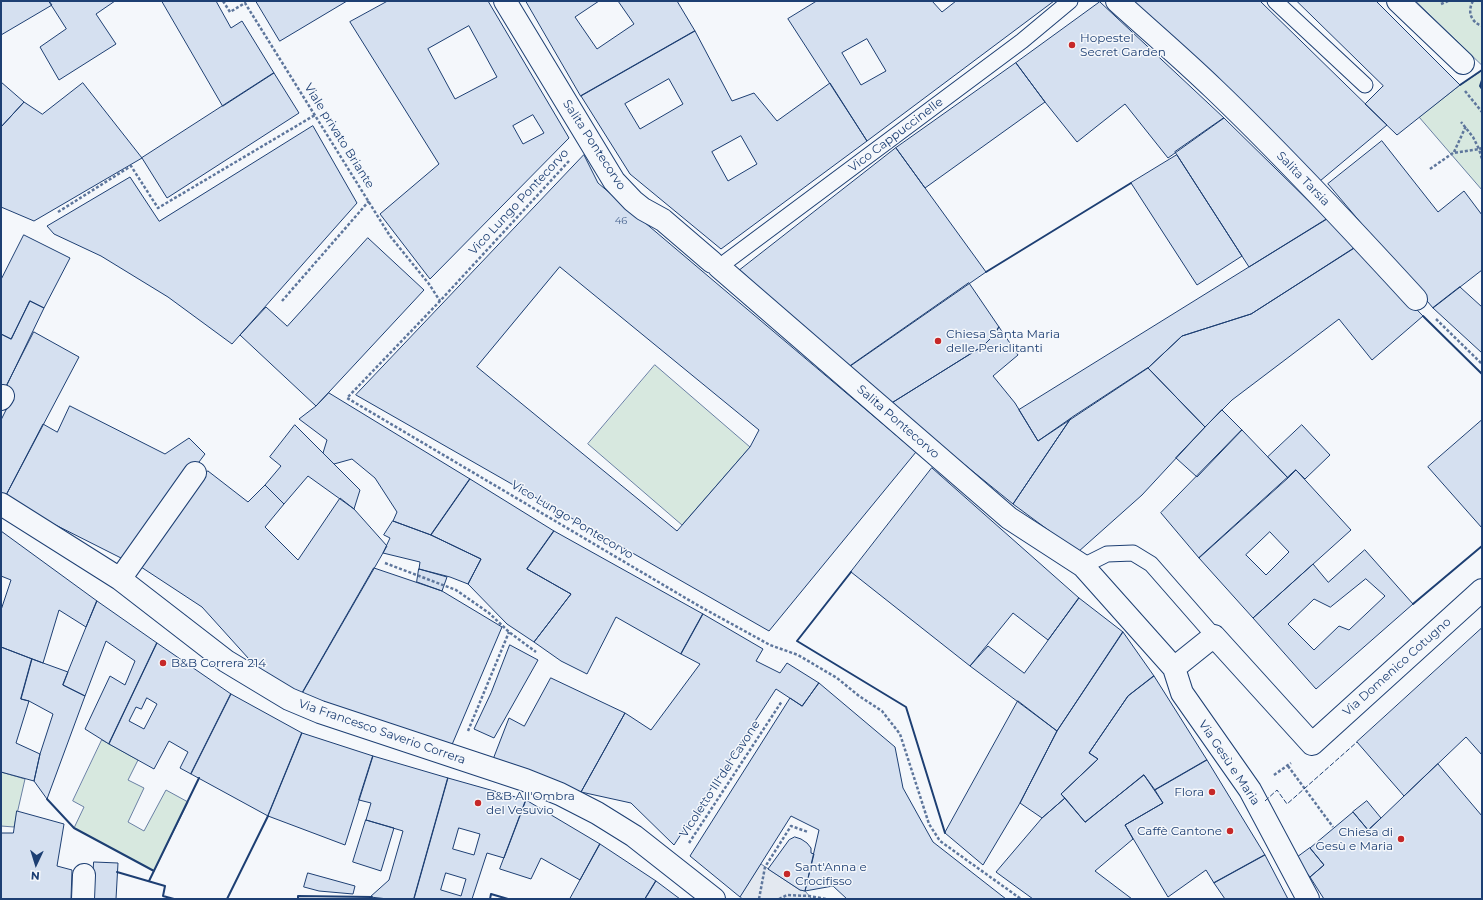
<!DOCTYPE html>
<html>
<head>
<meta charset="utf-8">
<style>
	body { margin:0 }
	#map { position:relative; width:1483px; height:900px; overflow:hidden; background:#f4f7fb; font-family:Montserrat,sans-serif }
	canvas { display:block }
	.frame { position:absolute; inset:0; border:2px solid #1d3f73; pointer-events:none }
	.north { position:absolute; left:16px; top:844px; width:40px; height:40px; -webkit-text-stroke:3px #f4f7fb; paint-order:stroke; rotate:184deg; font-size:11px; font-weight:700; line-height:16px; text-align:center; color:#1d3f73 }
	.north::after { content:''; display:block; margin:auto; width:14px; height:18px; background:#1d3f73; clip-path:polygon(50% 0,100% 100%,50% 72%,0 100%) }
</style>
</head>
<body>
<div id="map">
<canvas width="1483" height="900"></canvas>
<div class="frame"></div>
<div class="north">N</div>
</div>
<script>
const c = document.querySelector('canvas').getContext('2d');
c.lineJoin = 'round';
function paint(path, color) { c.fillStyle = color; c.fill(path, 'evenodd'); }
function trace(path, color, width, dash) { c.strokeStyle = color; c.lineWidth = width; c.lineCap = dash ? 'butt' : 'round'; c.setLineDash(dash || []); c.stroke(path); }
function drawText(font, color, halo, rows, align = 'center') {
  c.font = font + ' Montserrat,sans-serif'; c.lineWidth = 3; c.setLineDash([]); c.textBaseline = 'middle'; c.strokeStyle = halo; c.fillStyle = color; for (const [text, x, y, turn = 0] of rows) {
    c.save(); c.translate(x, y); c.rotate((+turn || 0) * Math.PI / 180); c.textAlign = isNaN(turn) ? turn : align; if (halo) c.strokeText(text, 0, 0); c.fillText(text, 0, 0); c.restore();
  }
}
const green = new Path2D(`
	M 1416,1 L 1482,1 L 1482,65 Z
	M 1482,71 L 1482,190 L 1419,117 L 1460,85 Z
	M 655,365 L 750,447 L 682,525 L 588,444 Z
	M 102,740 L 138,760 L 128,780 L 144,788 L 128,822 L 144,831 L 166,790 L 188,802 L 154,871 L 74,828 L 84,807 L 73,801 Z
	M 1,772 L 25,779 L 14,827 L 1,826 Z`);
const parking = new Path2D(`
	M 761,864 L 800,890 L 805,891 L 812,899 L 743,899 L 740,897 Z`);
const building = new Path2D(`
	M 3,1 L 49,1 L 52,5 L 1,35 L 1,2 Z
	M 49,1 L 115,1 L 96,14 L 116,44 L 59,80 L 40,47 L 66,29 Z
	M 162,1 L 216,1 L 231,28 L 242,21 L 274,73 L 223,106 Z
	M 256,1 L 347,1 L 280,41 Z
	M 388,1 L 488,1 L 569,138 L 430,279 L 380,214 L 439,164 L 350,22 ZM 469,26 L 497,77 L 455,99 L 428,49 ZM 533,115 L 544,133 L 523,144 L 513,126 Z
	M 526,1 L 599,1 L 575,17 L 597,49 L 634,24 L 618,1 L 677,1 L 695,31 L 581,96 Z
	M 817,1 L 932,1 L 942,12 L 956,1 L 1054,1 L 867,141 L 788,19 ZM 867,39 L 886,71 L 861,85 L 842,53 Z
	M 1134,1 L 1260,1 L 1387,125 L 1320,181 Z
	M 1297,1 L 1376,1 L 1460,85 L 1397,135 L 1365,104 L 1383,86 Z
	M 1100,2 L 1224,118 L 1168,158 L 1125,104 L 1077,142 L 1045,102 L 1016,63 Z
	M 695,31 L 732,101 L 754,93 L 777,121 L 830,83 L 867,141 L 721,249 L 630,174 L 581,96 ZM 669,79 L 683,104 L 640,129 L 625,104 ZM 741,136 L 757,164 L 728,181 L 712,152 Z
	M 1016,63 L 1045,102 L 925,188 L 896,148 Z
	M 274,73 L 299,113 L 167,198 L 142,158 Z
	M 1,82 L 24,102 L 1,127 Z
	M 83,83 L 142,158 L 34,221 L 1,207 L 1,127 L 24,102 L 42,114 Z
	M 1224,118 L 1327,219 L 1249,267 L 1175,152 Z
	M 313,126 L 357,203 L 232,344 L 168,297 L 101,256 L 54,234 L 47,226 L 130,177 L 159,221 Z
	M 1382,141 L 1438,212 L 1464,191 L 1482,215 L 1482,270 L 1433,308 L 1328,184 Z
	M 896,148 L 986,272 L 846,369 L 740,270 Z
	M 584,155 L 598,183 L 916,452 L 769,631 L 356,395 ZM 560,267 L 759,430 L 750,447 L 677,531 L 477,367 Z
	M 1177,155 L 1242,256 L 1197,285 L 1131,183 Z
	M 1327,219 L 1356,247 L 1251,314 L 1182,336 L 1148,368 L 1038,441 L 1019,410 Z
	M 24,235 L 70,258 L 44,308 L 30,301 L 11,339 L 1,334 L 1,280 Z
	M 368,238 L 424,290 L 316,406 L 240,335 L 266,307 L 287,326 Z
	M 1356,247 L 1423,316 L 1372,360 L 1339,319 L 1232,400 L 1205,427 L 1148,368 L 1182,336 L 1251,314 Z
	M 969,283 L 999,327 L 994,335 L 983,346 L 890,404 L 846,369 Z
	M 1460,287 L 1482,307 L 1482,353 L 1433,308 Z
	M 30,301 L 44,308 L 5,389 L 1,387 L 1,334 L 11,339 Z
	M 999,327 L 1018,355 L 993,376 L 1015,403 L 1038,441 L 1071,418 L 1013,504 L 890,404 L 983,346 L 994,335 Z
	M 34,332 L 79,357 L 4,499 L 1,497 L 1,420 L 14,394 L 5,389 Z
	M 1148,368 L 1205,427 L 1142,495 L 1078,552 L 1013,504 L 1071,418 Z
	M 329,393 L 470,479 L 431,535 L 393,521 L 397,512 L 375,478 L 352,459 L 334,464 L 323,453 L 327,440 L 299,419 L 316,406 Z
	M 70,406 L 165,454 L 189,438 L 205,454 L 125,560 L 4,499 L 43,424 L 57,432 Z
	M 1222,410 L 1242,430 L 1197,477 L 1176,458 Z
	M 1482,420 L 1482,528 L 1428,467 Z
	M 295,425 L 360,490 L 354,509 L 308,476 L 284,504 L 265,485 L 281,466 L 270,457 Z
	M 1302,425 L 1330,455 L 1305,479 L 1296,470 L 1288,478 L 1268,457 Z
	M 1242,430 L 1288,478 L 1199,558 L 1161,513 Z
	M 932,468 L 1079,598 L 1048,640 L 1013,613 L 970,666 L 851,572 Z
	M 1296,470 L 1351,530 L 1253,618 L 1199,558 ZM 1270,532 L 1289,552 L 1266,575 L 1246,555 Z
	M 208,471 L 248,502 L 265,485 L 284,504 L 265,527 L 298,560 L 340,498 L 354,509 L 387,546 L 300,697 L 258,669 L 202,607 L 138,565 Z
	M 470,479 L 554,531 L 527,569 L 571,594 L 534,642 L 507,624 L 468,584 L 481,559 L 431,535 Z
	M 393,521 L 431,535 L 481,559 L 468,584 L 450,577 L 419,569 L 420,562 L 383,553 L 390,538 L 384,535 Z
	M 1,531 L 97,601 L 86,627 L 59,610 L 43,663 L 1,647 L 1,610 L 11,580 L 1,576 Z
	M 554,531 L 703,614 L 681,654 L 616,617 L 587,674 L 561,661 L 534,642 L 571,594 L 527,569 Z
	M 1365,550 L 1413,604 L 1316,689 L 1253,618 L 1313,564 L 1328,582 ZM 1366,579 L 1385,596 L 1349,630 L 1339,626 L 1314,650 L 1288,624 L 1314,599 L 1330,607 Z
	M 374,568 L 442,591 L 502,627 L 451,747 L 300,697 Z
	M 419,569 L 447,577 L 442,591 L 417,582 Z
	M 1079,598 L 1123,632 L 1057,731 L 970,666 L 988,646 L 1024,673 Z
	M 97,601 L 157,643 L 109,744 L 85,729 L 110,676 L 125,685 L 135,661 L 106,641 L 85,696 L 63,685 Z
	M 703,614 L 763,649 L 756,661 L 780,673 L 787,663 L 819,683 L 802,706 L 776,689 L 674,845 L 631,803 L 581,792 L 625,713 L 651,730 L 700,664 L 681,654 Z
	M 1482,628 L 1482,755 L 1466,737 L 1404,796 L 1357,742 Z
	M 1123,632 L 1154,676 L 1128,696 L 1089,753 L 1098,759 L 1061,794 L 1065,798 L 1042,818 L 1020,803 L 1057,731 Z
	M 157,643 L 231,694 L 191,774 L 180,768 L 188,752 L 169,741 L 154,769 L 109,744 ZM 147,698 L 157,704 L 144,729 L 129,721 L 136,707 L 141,709 Z
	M 510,645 L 538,660 L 494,738 L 474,729 L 491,693 Z
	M 1,647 L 32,659 L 21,699 L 29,701 L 16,743 L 40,754 L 34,781 L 1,772 Z
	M 32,659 L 68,672 L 63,685 L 85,696 L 47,799 L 34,781 L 40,754 L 53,714 L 29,701 L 21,699 Z
	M 1154,676 L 1207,760 L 1155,790 L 1144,775 L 1085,822 L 1061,794 L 1098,759 L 1089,753 L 1128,696 Z
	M 551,678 L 625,713 L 581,792 L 492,762 L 509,718 L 524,726 Z
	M 819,683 L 895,747 L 903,788 L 933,842 L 1006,899 L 847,899 L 833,886 L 805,891 L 819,830 L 791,816 L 740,897 L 690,856 L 790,698 L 802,706 Z
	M 231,694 L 302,733 L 268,816 L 191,774 Z
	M 1018,701 L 1057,731 L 1020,803 L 983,865 L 945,833 Z
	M 302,733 L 373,756 L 345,845 L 268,816 Z
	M 373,756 L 448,778 L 414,899 L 388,899 L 370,897 L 389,880 L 403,831 L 366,820 L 371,803 L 359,800 Z
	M 1207,760 L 1265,855 L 1214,883 L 1206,870 L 1168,897 L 1125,825 L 1163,803 L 1155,790 Z
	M 1438,764 L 1482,816 L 1482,899 L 1324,899 L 1310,877 L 1324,865 L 1310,848 L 1353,812 L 1368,830 Z
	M 1144,775 L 1163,803 L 1125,825 L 1133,839 L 1095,871 L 1132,899 L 1033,899 L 996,872 L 1042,818 L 1065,798 L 1085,822 Z
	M 448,778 L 526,800 L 504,858 L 487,853 L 472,899 L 414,899 ZM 459,828 L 480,834 L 474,855 L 453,849 ZM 446,873 L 466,879 L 461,896 L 441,890 Z
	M 526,800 L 600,844 L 580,880 L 541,858 L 531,879 L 500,869 Z
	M 1367,801 L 1381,818 L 1368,830 L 1353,812 Z
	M 17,811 L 64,824 L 57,866 L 72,870 L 71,899 L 1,899 L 1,833 L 13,833 Z
	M 366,820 L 394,828 L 381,871 L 353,862 Z
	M 795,837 L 801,839 L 807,843 L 811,848 L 811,853 L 814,854 L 805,891 L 800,890 L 768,869 L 789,840 Z
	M 600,844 L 656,881 L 645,899 L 570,899 Z
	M 1310,848 L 1324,865 L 1310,877 L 1295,859 Z
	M 1265,855 L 1288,899 L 1225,899 L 1214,883 Z
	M 94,862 L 118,863 L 116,899 L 92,899 Z
	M 308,873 L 355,886 L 353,894 L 319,891 L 304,887 Z
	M 656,881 L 680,899 L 645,899 Z`);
const path = new Path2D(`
	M 223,1 L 230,12 L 245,3 L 390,236 L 429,284 L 440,301
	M 1473,1 C 1467,12 1471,22 1482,26
	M 1441,4 L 1448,1
	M 1465,91 L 1482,112
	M 1482,148 L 1479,149 L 1482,159
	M 1454,152 L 1466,126
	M 569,161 L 440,301 L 347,398 L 699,606 L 770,645 L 798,655 L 837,678 L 859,696 L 882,711 L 900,734 L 929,824 L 940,841 L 1021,899
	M 1430,169 L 1453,153 L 1479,149 L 1473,137 L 1461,122
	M 58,212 L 131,166 L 158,208 L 315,115
	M 282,301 L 369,201
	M 1436,319 L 1482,364
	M 385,563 L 456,590 L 489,613 L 509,632 L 536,652
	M 468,731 L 509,632
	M 1288,766 L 1333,827
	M 1274,775 L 1291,763
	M 689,843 L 782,701
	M 759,899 L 765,867 L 791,826 L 808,832
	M 779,899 L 787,895 L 809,896 L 826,899`);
const lane = new Path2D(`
	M 1275,1 L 1365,85
	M 719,267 L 1022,41 L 1070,1
	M 1083,566 L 1107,554 L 1133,553 L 1151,564 L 1214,636`);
const street = new Path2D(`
	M 505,1 L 614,181 L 633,201 L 643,209 L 663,220 L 712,262
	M 1117,1 C 1149,30 1183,59 1214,89 C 1284,156 1350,227 1416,299
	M 1398,1 L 1463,63
	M 719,267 L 1009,518 L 1083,566 L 1174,668 L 1182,693 L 1250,790 L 1308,899
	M 1,399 L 3,396
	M 1,504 L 120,579 L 226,661 L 289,699 L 320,712 L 525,780 L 560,794 L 597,813 L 634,836 L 714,899
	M 120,579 L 195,473
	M 1174,668 L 1214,636 L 1312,744 L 1482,590
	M 83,899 L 84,875`);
const fence = new Path2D(`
	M 1265,801 L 1277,790 L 1287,804 L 1357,742`);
const wall = new Path2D(`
	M 1482,80 L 1480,86 L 1482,89
	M 1460,85 L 1482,70
	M 986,272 L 1131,183
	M 1423,316 L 1482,374
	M 851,572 L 797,641 L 906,707 L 945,833
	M 1413,604 L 1482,546
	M 47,799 L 74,828 L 154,871
	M 117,872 L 165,886 L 163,896 L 174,899
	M 149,881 L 199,778
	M 227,899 L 268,816
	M 298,899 L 298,896 L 372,897
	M 490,899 L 491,894 L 508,899`);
const markers = [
	[1072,45,4,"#c62828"],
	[938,341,4,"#c62828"],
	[163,663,4,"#c62828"],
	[1212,792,4,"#c62828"],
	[478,803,4,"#c62828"],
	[1230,831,4,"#c62828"],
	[1401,839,4,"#c62828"],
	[787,874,4,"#c62828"]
];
const numberNames = [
	["46",621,221]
];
const poiNames = [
	["Hopestel",1080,38],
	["Secret Garden",1080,52],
	["Chiesa Santa Maria",946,334],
	["delle Periclitanti",946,348],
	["B&B Correra 214",171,663],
	["Flora",1204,792,"right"],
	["B&B All'Ombra",486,796],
	["del Vesuvio",486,810],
	["Caffè Cantone",1222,831,"right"],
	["Chiesa di",1393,832,"right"],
	["Gesù e Maria",1393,846,"right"],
	["Sant'Anna e",795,867],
	["Crocifisso",795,881]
];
const streetNames = [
	["Vico Cappuccinelle",896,135,-37],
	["Viale privato Briante",339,136,58],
	["Salita Pontecorvo",594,145,57],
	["Salita Tarsia",1303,179,46],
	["Vico Lungo Pontecorvo",519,202,-47],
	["Salita Pontecorvo",898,422,41],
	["Vico Lungo Pontecorvo",572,520,31],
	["Via Domenico Cotugno",1397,667,-42],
	["Via Francesco Saverio Correra",382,732,19],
	["Via Gesù e Maria",1229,763,56],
	["Vicoletto III del Cavone",720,779,-57]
];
paint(green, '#d7e8df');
trace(green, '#687fa3', 1);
paint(parking, '#e3e8f0');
trace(parking, '#687fa3', 1);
paint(building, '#d5e0f0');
trace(building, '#1d3f73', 1);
trace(lane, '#1d3f73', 17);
trace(street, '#1d3f73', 24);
trace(path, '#5e769c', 2.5, [3, 2]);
trace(lane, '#f4f7fb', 15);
trace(street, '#f4f7fb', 22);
trace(fence, '#1d3f73', 1, [5, 2]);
trace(wall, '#1d3f73', 2);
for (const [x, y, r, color] of markers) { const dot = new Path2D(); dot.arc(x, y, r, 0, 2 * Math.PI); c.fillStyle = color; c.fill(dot); trace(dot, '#f4f7fb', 1.5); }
drawText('10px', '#4b6792', null, numberNames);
drawText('12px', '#1d3f73', '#f4f7fb', poiNames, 'left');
drawText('12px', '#1d3f73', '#f4f7fb', streetNames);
</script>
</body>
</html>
